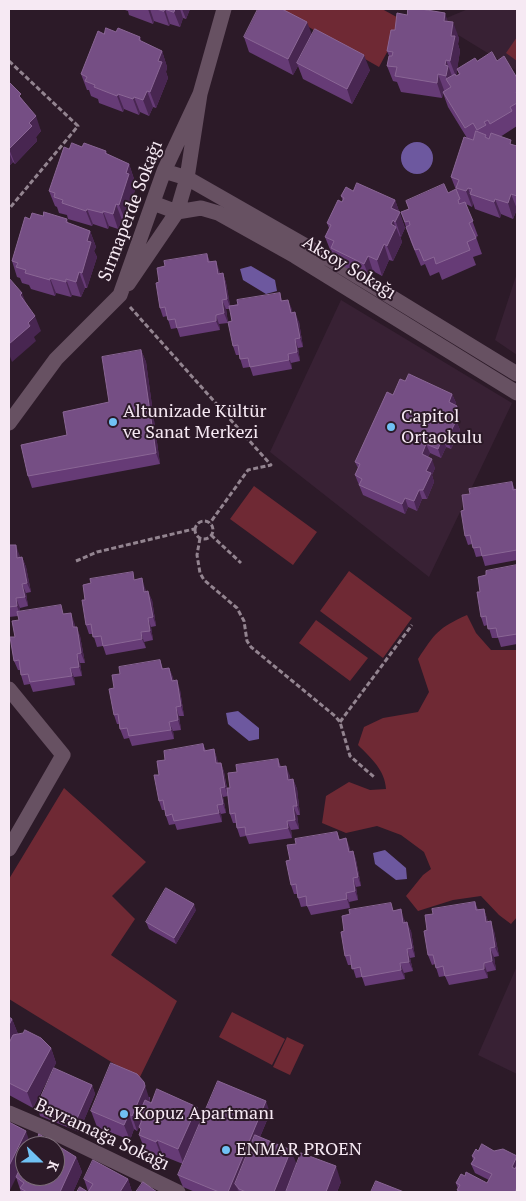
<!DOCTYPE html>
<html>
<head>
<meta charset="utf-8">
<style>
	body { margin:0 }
	#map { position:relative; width:526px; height:1201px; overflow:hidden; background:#2c1a28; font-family:"PT Serif",serif }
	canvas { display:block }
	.frame { position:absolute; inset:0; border:10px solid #f6e9f3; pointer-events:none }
	.north { position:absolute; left:15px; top:1136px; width:50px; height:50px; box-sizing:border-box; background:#2c1a28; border:1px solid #7d6d79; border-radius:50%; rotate:112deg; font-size:14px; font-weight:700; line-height:20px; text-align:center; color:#f6e9f3 }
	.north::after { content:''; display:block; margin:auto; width:18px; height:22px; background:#70c1f4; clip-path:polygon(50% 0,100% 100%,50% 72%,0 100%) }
</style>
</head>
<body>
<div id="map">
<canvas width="526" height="1201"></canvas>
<div class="frame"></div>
<div class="north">K</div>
</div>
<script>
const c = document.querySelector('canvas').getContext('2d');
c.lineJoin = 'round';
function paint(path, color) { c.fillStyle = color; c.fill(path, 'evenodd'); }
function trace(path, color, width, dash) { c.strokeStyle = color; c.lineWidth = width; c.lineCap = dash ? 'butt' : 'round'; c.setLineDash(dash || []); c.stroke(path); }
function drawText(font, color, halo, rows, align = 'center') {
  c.font = font + ' "PT Serif",serif'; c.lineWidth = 4; c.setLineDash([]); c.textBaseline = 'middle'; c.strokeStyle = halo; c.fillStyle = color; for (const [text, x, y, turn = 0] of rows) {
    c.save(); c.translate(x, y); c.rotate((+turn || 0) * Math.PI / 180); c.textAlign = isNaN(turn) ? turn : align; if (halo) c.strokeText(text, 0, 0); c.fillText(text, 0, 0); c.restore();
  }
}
const built = new Path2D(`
	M 468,9 L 517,9 L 517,71 L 437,22 Z
	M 517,273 L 517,355 L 495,340 Z
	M 341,300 L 512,403 L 429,577 L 270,452 Z
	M 517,966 L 517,1074 L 478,1055 Z`);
const green = new Path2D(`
	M 277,9 L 382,9 L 404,21 L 379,67 Z
	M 517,37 L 517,61 L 506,53 Z
	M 254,486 L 317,532 L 293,565 L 230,519 Z
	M 349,571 L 412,618 L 383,658 L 320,611 Z
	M 467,615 L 476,633 L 491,650 L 517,650 L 517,917 L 511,924 L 499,915 L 481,896 L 453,900 L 418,911 L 406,896 L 423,875 L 431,869 L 424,852 L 401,835 L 377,826 L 346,833 L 322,823 L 326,796 L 349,782 L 370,790 L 386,789 C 385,770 371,758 358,745 L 364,727 L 383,718 L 418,712 L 429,692 L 418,659 C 435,633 438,628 467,615 Z
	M 316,620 L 368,658 L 350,681 L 299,643 Z
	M 64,788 L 146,862 L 112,896 L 135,919 L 111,955 L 177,1001 L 139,1079 L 9,999 L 9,879 Z
	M 232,1012 L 285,1039 L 272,1065 L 219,1037 Z
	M 287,1037 L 304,1045 L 290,1075 L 273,1067 Z`);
const water = new Path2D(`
	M401 158a16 16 0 1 1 32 0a16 16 0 1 1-32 0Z
	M 251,266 L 275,280 L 277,291 L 266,294 L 243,280 L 240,269 Z
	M 238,711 L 259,728 L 259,739 L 249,741 L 228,724 L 226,713 Z
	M 385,850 L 406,868 L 407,879 L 396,880 L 375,864 L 373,853 Z`);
const path = new Path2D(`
	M 9,61 L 78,126 L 9,209
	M 130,307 L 271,465 L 248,470 L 210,523
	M195 530a9 9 0 1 1 18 0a9 9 0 1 1-18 0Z
	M 211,535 L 241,563
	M 200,538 L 197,555 L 200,573 L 204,580 L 237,608 L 244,621 L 247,641 L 251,647 L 335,716 L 340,722 L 350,756 L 374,777
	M 76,561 L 97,552 L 194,529
	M 340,722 L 412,625`);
const minor = new Path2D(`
	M 164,171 L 187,178 L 334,262 L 517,374
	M 153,203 L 177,212 L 201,208 L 218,213 L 295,256 L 517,393
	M 128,284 L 177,212 L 187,178 L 200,94 L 224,9
	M 9,423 L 56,359 L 120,295 L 164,171 L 200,94
	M 9,689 L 63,755 L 9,849
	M 9,1113 L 49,1130 L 178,1192`);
const wall = new Path2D(`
	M 122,9 L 190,9 L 186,19 L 183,18 L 180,27 L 170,24 L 169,26 L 154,21 L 153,24 L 129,15 L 128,11 Z
	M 448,21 L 459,38 L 458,44 L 460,51 L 457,69 L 477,61 L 497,61 L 517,78 L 517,122 L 516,122 L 517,126 L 500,137 L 513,145 L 517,146 L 517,209 L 513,219 L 501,214 L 500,218 L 475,209 L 473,203 L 472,207 L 466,204 L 478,236 L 476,237 L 482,254 L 473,257 L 476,265 L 442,280 L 439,272 L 430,276 L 425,264 L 421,266 L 411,242 L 401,212 L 409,209 L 406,201 L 448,193 L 456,190 L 451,177 L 467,138 L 448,107 L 443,93 L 442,98 L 401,92 L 397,82 L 393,81 L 387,66 L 389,56 L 387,51 L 395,30 ZM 457,69 L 459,74 L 456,76 Z
	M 116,32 L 140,37 L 141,41 L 162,51 L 167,67 L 166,72 L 168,78 L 156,108 L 153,107 L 149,116 L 140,112 L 139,115 L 124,109 L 123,112 L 99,103 L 98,99 L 91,96 L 89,90 L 87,90 L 81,74 L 104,34 Z
	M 312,35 L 370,70 L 352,104 L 303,79 L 298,66 L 293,75 L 249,52 L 244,37 Z
	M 9,82 L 24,102 L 41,131 L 36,137 L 37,141 L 15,164 L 13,162 L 9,166 Z
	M 82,147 L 106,151 L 107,154 L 129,164 L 134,179 L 133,184 L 135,190 L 125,220 L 122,220 L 118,229 L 109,226 L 108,229 L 93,224 L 92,226 L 68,219 L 67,215 L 59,213 L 57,207 L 55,206 L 49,191 L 69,149 Z
	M 353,191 L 395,200 L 405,228 L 401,237 L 400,236 L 402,242 L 393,261 L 389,260 L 382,276 L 373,271 L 370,279 L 336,263 L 333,253 L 331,252 L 325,237 L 329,228 L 327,223 L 343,201 L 341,196 Z
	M 43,216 L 67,219 L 68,223 L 90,231 L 96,247 L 94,251 L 97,257 L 87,288 L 85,288 L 81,297 L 72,295 L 71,297 L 56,293 L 55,296 L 31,289 L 29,285 L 22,283 L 20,278 L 17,277 L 12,261 L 30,219 Z
	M 207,254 L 210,262 L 219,270 L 220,274 L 223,273 L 226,283 L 230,306 L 280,293 L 282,301 L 288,300 L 292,313 L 299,322 L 303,347 L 298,348 L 300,361 L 291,363 L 292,369 L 253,376 L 250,367 L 243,368 L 239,355 L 236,355 L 233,346 L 232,321 L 230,309 L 226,309 L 228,323 L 219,324 L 220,330 L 180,337 L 177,328 L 171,329 L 167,316 L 163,317 L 160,308 L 159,282 L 165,266 Z
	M 141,350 L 146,362 L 160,464 L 32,488 L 28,476 L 109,402 Z
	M 405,381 L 452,394 L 456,403 L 455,405 L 457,406 L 460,415 L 457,423 L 460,430 L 451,449 L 446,447 L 441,458 L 430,453 L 428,457 L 435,468 L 432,475 L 434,482 L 427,499 L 422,499 L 417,511 L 408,507 L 405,514 L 363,495 L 355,475 L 358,468 L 355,462 L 393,395 Z
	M 512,482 L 515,490 L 517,489 L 517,560 L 485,566 L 482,556 L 476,557 L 472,544 L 468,545 L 465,536 L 464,510 L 470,494 Z
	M 9,545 L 19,554 L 20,558 L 22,557 L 26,567 L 31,592 L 26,593 L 28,606 L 20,608 L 20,611 L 64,614 L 74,622 L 75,627 L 80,636 L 85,663 L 80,663 L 82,676 L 74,677 L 75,685 L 33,692 L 30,684 L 24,685 L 21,675 L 20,670 L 18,670 L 14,661 L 15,637 L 19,620 L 18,616 L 9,617 Z
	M 517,565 L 517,644 L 501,647 L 498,638 L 492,638 L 488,625 L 484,626 L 481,617 L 480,592 L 486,575 Z
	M 136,580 L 145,588 L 146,592 L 152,600 L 156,626 L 151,627 L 153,640 L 144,642 L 146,648 L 106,655 L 103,646 L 97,647 L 93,634 L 89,634 L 86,625 L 85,600 Z
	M 160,660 L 163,669 L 169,668 L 174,681 L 180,690 L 184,716 L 179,716 L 181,730 L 173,731 L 174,739 L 132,746 L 129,738 L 124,739 L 120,729 L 119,724 L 117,724 L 114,715 L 114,688 L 120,674 Z
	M 203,744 L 206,751 L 214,749 L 218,763 L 221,763 L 224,772 L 227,788 L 230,788 L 237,772 L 278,759 L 281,767 L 290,776 L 290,780 L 293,779 L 297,789 L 300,815 L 297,815 L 299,829 L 291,830 L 292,838 L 249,844 L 246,836 L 240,837 L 237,828 L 236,823 L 233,823 L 230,814 L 228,796 L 223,797 L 226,813 L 221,814 L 222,822 L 177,830 L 175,824 L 169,825 L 166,816 L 165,810 L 162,810 L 159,801 L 159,775 L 165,760 Z
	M 337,832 L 340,840 L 346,838 L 350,852 L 353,851 L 356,860 L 361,886 L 356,887 L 358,900 L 349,902 L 350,908 L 311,915 L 307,906 L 301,907 L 297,894 L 294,894 L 291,885 L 290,860 L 296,844 Z
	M 475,902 L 478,910 L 484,909 L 488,922 L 494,931 L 499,956 L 494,957 L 496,970 L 487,972 L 488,978 L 449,985 L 445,976 L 439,977 L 435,964 L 432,965 L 428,955 L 427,930 L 433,914 Z
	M 196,910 L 176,944 L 149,929 L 146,922 Z
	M 394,910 L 404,919 L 405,922 L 411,931 L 415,957 L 410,958 L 413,971 L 404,973 L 405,979 L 365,986 L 362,977 L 356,978 L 352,965 L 348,965 L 345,956 L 344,931 Z
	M 9,1017 L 12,1019 L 18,1034 L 51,1048 L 56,1063 L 33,1108 L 9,1095 Z
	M 92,1085 L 95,1094 L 79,1132 L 40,1116 L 37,1106 Z
	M 150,1097 L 150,1103 L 197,1107 L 202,1120 L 270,1113 L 260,1137 L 296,1165 L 341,1182 L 337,1192 L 239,1192 L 238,1190 L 237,1192 L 195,1192 L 183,1187 L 178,1175 L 183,1164 L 163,1156 L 162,1158 L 145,1150 L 139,1135 L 141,1131 L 139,1127 L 137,1131 L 134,1129 L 130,1140 L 97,1127 L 91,1111 Z
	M 31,1145 L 76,1157 L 82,1172 L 73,1192 L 21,1192 L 16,1177 L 9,1192 Z
	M 476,1149 L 517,1192 L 458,1192 L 457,1190 L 458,1189 L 456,1183 L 487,1183 L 489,1180 L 475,1173 L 471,1164 L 473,1160 L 472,1156 Z
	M 84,1179 L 128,1179 L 132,1192 L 88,1192 L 88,1191 Z`);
const shadedWall = new Path2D(`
	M 148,9 L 150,9 L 154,21 L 153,24 Z
	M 165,9 L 170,24 L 169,26 L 164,11 Z
	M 175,9 L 180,9 L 183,18 L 180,27 L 174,12 Z
	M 182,9 L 190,9 L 186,19 Z
	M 445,13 L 450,28 L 444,21 Z
	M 307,22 L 313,37 L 297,63 L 298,66 L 293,75 L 288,59 Z
	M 453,22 L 459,38 L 458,44 L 460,51 L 456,77 L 450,61 L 451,36 Z
	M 162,51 L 167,67 L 166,72 L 168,78 L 156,108 L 150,92 L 158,61 Z
	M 364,55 L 370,70 L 352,104 L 347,89 Z
	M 446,60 L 454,81 L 452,91 L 446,76 L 445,65 Z
	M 438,74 L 444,90 L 442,98 L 437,83 Z
	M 147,91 L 153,107 L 149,116 L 143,100 Z
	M 118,94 L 124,109 L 123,112 L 117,96 Z
	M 134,97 L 140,112 L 139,115 L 133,99 Z
	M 36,116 L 41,131 L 36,137 L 37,141 L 15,164 L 9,149 L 29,123 Z
	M 9,152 L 13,162 L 9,166 Z
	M 129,164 L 134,179 L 133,184 L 135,190 L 125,220 L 119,205 Z
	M 468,188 L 473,203 L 472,207 L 466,191 Z
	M 511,194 L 517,209 L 513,219 L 508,203 Z
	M 495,199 L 501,214 L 500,218 L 494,202 Z
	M 395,200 L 405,228 L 401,237 L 391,208 Z
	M 116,204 L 122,220 L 118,229 L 113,214 Z
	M 87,209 L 93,224 L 92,226 L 86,211 Z
	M 103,211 L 109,226 L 108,229 L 103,213 Z
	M 393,220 L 396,228 L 396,227 L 402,242 L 393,261 L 387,246 L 391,224 Z
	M 90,231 L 96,247 L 94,251 L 97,257 L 87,288 L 82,273 L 87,241 Z
	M 384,244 L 389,260 L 382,276 L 377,260 Z
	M 368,256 L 373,271 L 370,279 L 364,264 Z
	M 216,261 L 219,270 L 221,284 L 218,274 Z
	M 79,272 L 85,288 L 81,297 L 76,282 Z
	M 223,273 L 226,283 L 231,309 L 227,299 Z
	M 50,278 L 56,293 L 55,296 L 50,280 Z
	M 66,279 L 72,295 L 71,297 L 66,282 Z
	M 22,293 L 28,308 L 20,295 Z
	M 222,300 L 226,309 L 228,323 L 224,313 Z
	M 288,300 L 292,309 L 294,322 L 291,313 Z
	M 295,312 L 299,322 L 303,347 L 300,338 Z
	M 216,315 L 219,324 L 220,330 L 216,321 Z
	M 35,316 L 41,331 L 34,337 L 36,341 L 12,362 L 9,354 L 9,344 L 28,323 Z
	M 295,339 L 298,348 L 300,361 L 297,352 Z
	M 141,350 L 146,362 L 160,464 L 156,453 Z
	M 288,354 L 291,363 L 292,369 L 289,360 Z
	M 452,394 L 456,403 L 452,411 L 449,402 Z
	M 457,406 L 460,415 L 457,423 L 460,430 L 451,449 L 447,439 L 451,418 Z
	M 443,437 L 446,447 L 441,458 L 438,449 Z
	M 426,444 L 430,453 L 425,463 L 422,454 Z
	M 432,459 L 435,468 L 432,475 L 434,482 L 427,499 L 423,490 L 426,471 Z
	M 419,490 L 422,499 L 417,511 L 414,501 Z
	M 405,498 L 408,507 L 405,514 L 402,504 Z
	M 16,545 L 19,554 L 21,567 L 17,558 Z
	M 22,557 L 26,567 L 31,592 L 27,583 Z
	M 142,578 L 145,588 L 147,601 L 144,592 Z
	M 22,584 L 26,593 L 28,606 L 25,597 Z
	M 148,591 L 152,600 L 156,626 L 153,617 Z
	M 16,598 L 20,608 L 20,615 L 17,606 Z
	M 71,613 L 74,622 L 76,637 L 73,627 Z
	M 148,618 L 151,627 L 153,640 L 150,631 Z
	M 77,627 L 80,636 L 85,663 L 81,653 Z
	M 141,632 L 144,642 L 146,648 L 142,639 Z
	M 77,654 L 80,663 L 82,676 L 79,667 Z
	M 70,668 L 74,677 L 75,685 L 72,676 Z
	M 169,668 L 173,677 L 175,691 L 172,681 Z
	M 177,680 L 180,690 L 184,716 L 181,706 Z
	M 176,707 L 179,716 L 181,730 L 178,720 Z
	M 169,722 L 173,731 L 174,739 L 171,730 Z
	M 214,749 L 217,758 L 220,772 L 216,763 Z
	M 221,763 L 224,772 L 228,796 L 225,787 Z
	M 286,766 L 290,776 L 292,789 L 288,780 Z
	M 293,779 L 297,789 L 300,815 L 297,806 Z
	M 220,788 L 223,797 L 226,813 L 223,804 Z
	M 217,805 L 221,814 L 222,822 L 219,813 Z
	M 293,806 L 297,815 L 299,829 L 295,820 Z
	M 287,821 L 291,830 L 292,838 L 288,828 Z
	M 346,838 L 350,848 L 352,861 L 349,852 Z
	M 353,851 L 356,860 L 361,886 L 358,877 Z
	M 353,878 L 356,887 L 358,900 L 355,891 Z
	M 346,893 L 349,902 L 350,908 L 347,899 Z
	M 194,904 L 196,910 L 176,944 L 174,938 Z
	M 401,909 L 404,919 L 406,932 L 403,923 Z
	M 484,909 L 487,918 L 490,931 L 486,922 Z
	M 491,921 L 494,931 L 499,956 L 495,947 Z
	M 407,922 L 411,931 L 415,957 L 412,948 Z
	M 490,948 L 494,957 L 496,970 L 492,961 Z
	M 407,949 L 410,958 L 413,971 L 409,962 Z
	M 400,963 L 404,973 L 405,979 L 401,970 Z
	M 484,963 L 487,972 L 488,978 L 484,969 Z
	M 12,1019 L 18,1034 L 9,1050 L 9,1025 Z
	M 51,1048 L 56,1063 L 33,1108 L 27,1092 Z
	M 144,1082 L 150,1101 L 143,1119 L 138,1116 L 141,1124 L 137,1131 L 132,1116 Z
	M 92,1085 L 95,1094 L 79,1132 L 75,1123 Z
	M 266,1101 L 270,1113 L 238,1189 L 235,1184 L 238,1190 L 237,1192 L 228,1192 Z
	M 197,1107 L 202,1122 L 184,1165 L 178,1149 Z
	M 129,1114 L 134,1129 L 130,1140 L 124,1125 Z
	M 26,1131 L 31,1146 L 25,1146 L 25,1160 L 9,1192 L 9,1166 Z
	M 157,1140 L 163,1156 L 162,1158 L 156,1142 Z
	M 291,1150 L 297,1165 L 286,1192 L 274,1192 Z
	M 517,1156 L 517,1172 L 512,1167 Z
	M 76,1157 L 82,1172 L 73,1192 L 60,1192 Z
	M 336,1166 L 341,1182 L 337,1192 L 326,1192 Z
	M 128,1179 L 132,1192 L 120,1192 Z`);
const building = new Path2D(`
	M 157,9 L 165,9 L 164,11 Z
	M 165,9 L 175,9 L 174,12 Z
	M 258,9 L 282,9 L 307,22 L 288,59 L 244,37 Z
	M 408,9 L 421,9 L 445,13 L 444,21 L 453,22 L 451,36 L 455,36 L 450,61 L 446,60 L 445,65 L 448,66 L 446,76 L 438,74 L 437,83 L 395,76 L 397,67 L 387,66 L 389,56 L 392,56 L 393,52 L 387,51 L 391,30 L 395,30 L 397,13 L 407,15 Z
	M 106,28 L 116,32 L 118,28 L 140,37 L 139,40 L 162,51 L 158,61 L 162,62 L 150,92 L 147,91 L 143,100 L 134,97 L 133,99 L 118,94 L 117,96 L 94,87 L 95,85 L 85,81 L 87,77 L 81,74 L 98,31 L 104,34 Z
	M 315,29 L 364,55 L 347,89 L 297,63 Z
	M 492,52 L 497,61 L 504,56 L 517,78 L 517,91 L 516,92 L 517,94 L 517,103 L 510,107 L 512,111 L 490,124 L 488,120 L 484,122 L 486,125 L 477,130 L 473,123 L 465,128 L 443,92 L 451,87 L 446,79 L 455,74 L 456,76 L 460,74 L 457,69 L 475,58 L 477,61 Z
	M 9,82 L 21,94 L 19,96 L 36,116 L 29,123 L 32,126 L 9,149 Z
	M 476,131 L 486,135 L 485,137 L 489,139 L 491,133 L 511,140 L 510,144 L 517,146 L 517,196 L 511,194 L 508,203 L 495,199 L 494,202 L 470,194 L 472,189 L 468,188 L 466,191 L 456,188 L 459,180 L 451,177 L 464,137 L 473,140 Z
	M 72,143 L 82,147 L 84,143 L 106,151 L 105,153 L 129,164 L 126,173 L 129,174 L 119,205 L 116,204 L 113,214 L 103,211 L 103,213 L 87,209 L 86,211 L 62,203 L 63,200 L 54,197 L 55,193 L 49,191 L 64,147 L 69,149 Z
	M 357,183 L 395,200 L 391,208 L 400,212 L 395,222 L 393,220 L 391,224 L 396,227 L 387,246 L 384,244 L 377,260 L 368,256 L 364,264 L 331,248 L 334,241 L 325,237 L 331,225 L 327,223 L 338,200 L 342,202 L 344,198 L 341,196 L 346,187 L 353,191 Z
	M 444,184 L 448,193 L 456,189 L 460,199 L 458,200 L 459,204 L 465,202 L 473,221 L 469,223 L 476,238 L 467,242 L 470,250 L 436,264 L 434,257 L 424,261 L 419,249 L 415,250 L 406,227 L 410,225 L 409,221 L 405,222 L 401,212 L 409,209 L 406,201 Z
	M 44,212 L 67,219 L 66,222 L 90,231 L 87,241 L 91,242 L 82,273 L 79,272 L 76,282 L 66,279 L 66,282 L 50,278 L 50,280 L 25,273 L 26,270 L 16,267 L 18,263 L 12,261 L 25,217 L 30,219 L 32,213 L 43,216 Z
	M 207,254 L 208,262 L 216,261 L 218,274 L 223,273 L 227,299 L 222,300 L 224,313 L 216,315 L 216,321 L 177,328 L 175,319 L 168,320 L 165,307 L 160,308 L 156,283 L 159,282 L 157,268 L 165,266 L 164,261 Z
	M 9,278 L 22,293 L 20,295 L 35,316 L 28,323 L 30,326 L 9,344 Z
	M 280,293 L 281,301 L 288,300 L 291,313 L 295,312 L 300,338 L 295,339 L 297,352 L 288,354 L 289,360 L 250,367 L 248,358 L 240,359 L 238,345 L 233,346 L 228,322 L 232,321 L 229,306 L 238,305 L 237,300 Z
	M 141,350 L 156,453 L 28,476 L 21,445 L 67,435 L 63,412 L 109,402 L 102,357 Z
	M 409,374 L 452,394 L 449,402 L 457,406 L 451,418 L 456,421 L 447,439 L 443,437 L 438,449 L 426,444 L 422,454 L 432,459 L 426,471 L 431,473 L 423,490 L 419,490 L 414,501 L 405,498 L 402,504 L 359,485 L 362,479 L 355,475 L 360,464 L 355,462 L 387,392 L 393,395 L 400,379 L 405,381 Z
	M 512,482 L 513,490 L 517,489 L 517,550 L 482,556 L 480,547 L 473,548 L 470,535 L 465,536 L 461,511 L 464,510 L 462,495 L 470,494 L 469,489 Z
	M 9,545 L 16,545 L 17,558 L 22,557 L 27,583 L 22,584 L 25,597 L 16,598 L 17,606 L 9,607 Z
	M 517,565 L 517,634 L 498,637 L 496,628 L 488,629 L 486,616 L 481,617 L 477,592 L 480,592 L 478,577 L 486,575 L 486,571 Z
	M 133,572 L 134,580 L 142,578 L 144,592 L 148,591 L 153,617 L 148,618 L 150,631 L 141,632 L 142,639 L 103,646 L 101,636 L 93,637 L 91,624 L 86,625 L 82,600 L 85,600 L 83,585 L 91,583 L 90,579 Z
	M 61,605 L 63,614 L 71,613 L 73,627 L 77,627 L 81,653 L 77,654 L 79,667 L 70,668 L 72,676 L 30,682 L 28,674 L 21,675 L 19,660 L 14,661 L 10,637 L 15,637 L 12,621 L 19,620 L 17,612 Z
	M 160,660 L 162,669 L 169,668 L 172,681 L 177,680 L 181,706 L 176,707 L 178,720 L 169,722 L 171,730 L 129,736 L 127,728 L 120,729 L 118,714 L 114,715 L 109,689 L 114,688 L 112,675 L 120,674 L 119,667 Z
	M 203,744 L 204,751 L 214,749 L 216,763 L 221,763 L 225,787 L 220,788 L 223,804 L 217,805 L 219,813 L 174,821 L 172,814 L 166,816 L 163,800 L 159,801 L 154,775 L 159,775 L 157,761 L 165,760 L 164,751 Z
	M 278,759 L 279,767 L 286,766 L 288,780 L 293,779 L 297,806 L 293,806 L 295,820 L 287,821 L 288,828 L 246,835 L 245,827 L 237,828 L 235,813 L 230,814 L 227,788 L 230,788 L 228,773 L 237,772 L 236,765 Z
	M 337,832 L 339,840 L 346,838 L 349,852 L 353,851 L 358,877 L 353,878 L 355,891 L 346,893 L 347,899 L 307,906 L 306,896 L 298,898 L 296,884 L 291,885 L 286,861 L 290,860 L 287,845 L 296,844 L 295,839 Z
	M 166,888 L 194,904 L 174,938 L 146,922 Z
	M 475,902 L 476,910 L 484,909 L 486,922 L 491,921 L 495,947 L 490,948 L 492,961 L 484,963 L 484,969 L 445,976 L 443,966 L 436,968 L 433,955 L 428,955 L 424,931 L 427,930 L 425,915 L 433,914 L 432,909 Z
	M 391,903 L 393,911 L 401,909 L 403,923 L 407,922 L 412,948 L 407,949 L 409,962 L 400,963 L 401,970 L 362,977 L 360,967 L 352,969 L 350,955 L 345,956 L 341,932 L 344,931 L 342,916 L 350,914 L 349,910 Z
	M 9,1017 L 12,1019 L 9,1025 Z
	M 25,1030 L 41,1038 L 51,1048 L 27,1092 L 9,1083 L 9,1043 L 13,1035 L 23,1033 Z
	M 111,1063 L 137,1074 L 144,1082 L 145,1086 L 132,1116 L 129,1114 L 124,1125 L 91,1111 Z
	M 54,1068 L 92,1085 L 75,1123 L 37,1106 Z
	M 218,1081 L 266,1101 L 228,1192 L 219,1192 L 178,1175 Z
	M 157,1089 L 197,1107 L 178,1149 L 157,1140 L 156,1142 L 139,1135 L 141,1129 L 139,1127 L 143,1118 L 138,1116 L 145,1100 L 151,1103 Z
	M 9,1122 L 26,1131 L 9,1166 Z
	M 39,1134 L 76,1157 L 60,1192 L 27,1192 L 20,1188 L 24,1183 L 16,1177 L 25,1158 L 25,1176 L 55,1176 L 55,1146 L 30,1146 L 33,1140 L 37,1141 Z
	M 255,1135 L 291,1150 L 274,1192 L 246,1192 L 239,1189 L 235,1184 Z
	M 482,1144 L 494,1151 L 503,1149 L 517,1156 L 512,1167 L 515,1169 L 517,1165 L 517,1187 L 515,1192 L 461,1192 L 457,1190 L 460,1185 L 456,1183 L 461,1174 L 465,1176 L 466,1172 L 487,1183 L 492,1174 L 471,1164 L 475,1158 L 472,1156 L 476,1149 L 478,1151 Z
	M 301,1153 L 336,1166 L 326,1192 L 286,1192 Z
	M 93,1160 L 128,1179 L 120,1192 L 88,1192 L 93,1184 L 84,1179 Z
	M 376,1181 L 404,1192 L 371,1192 Z
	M 143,1182 L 157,1192 L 136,1192 Z
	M 80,1187 L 88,1192 L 77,1192 Z`);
const markers = [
	[113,422,5,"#70c1f4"],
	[391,427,5,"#70c1f4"],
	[124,1114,5,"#70c1f4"],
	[226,1150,5,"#70c1f4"]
];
const streetNames = [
	["Sırmaperde Sokağı",131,211,-69],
	["Aksoy Sokağı",349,268,31],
	["Bayramağa Sokağı",102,1135,25]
];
const poiNames = [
	["Altunizade Kültür",123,412],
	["ve Sanat Merkezi",123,433],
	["Capitol",401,417],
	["Ortaokulu",401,438],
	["Kopuz Apartmanı",134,1114],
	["ENMAR PROEN",236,1150]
];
paint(built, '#382134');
paint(green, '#6f2934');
paint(water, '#6d589f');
trace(path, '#938490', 3, [5, 2.5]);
trace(minor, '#675162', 15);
paint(wall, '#663b76');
paint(shadedWall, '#482651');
paint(building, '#754e84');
trace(building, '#8a6695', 1);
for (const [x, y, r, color] of markers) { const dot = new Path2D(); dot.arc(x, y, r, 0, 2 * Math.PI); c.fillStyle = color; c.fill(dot); trace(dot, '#2c1a28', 2); }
drawText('18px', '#f6e9f3', '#2c1a28', streetNames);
drawText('18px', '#f6e9f3', '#2c1a28', poiNames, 'left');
</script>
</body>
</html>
